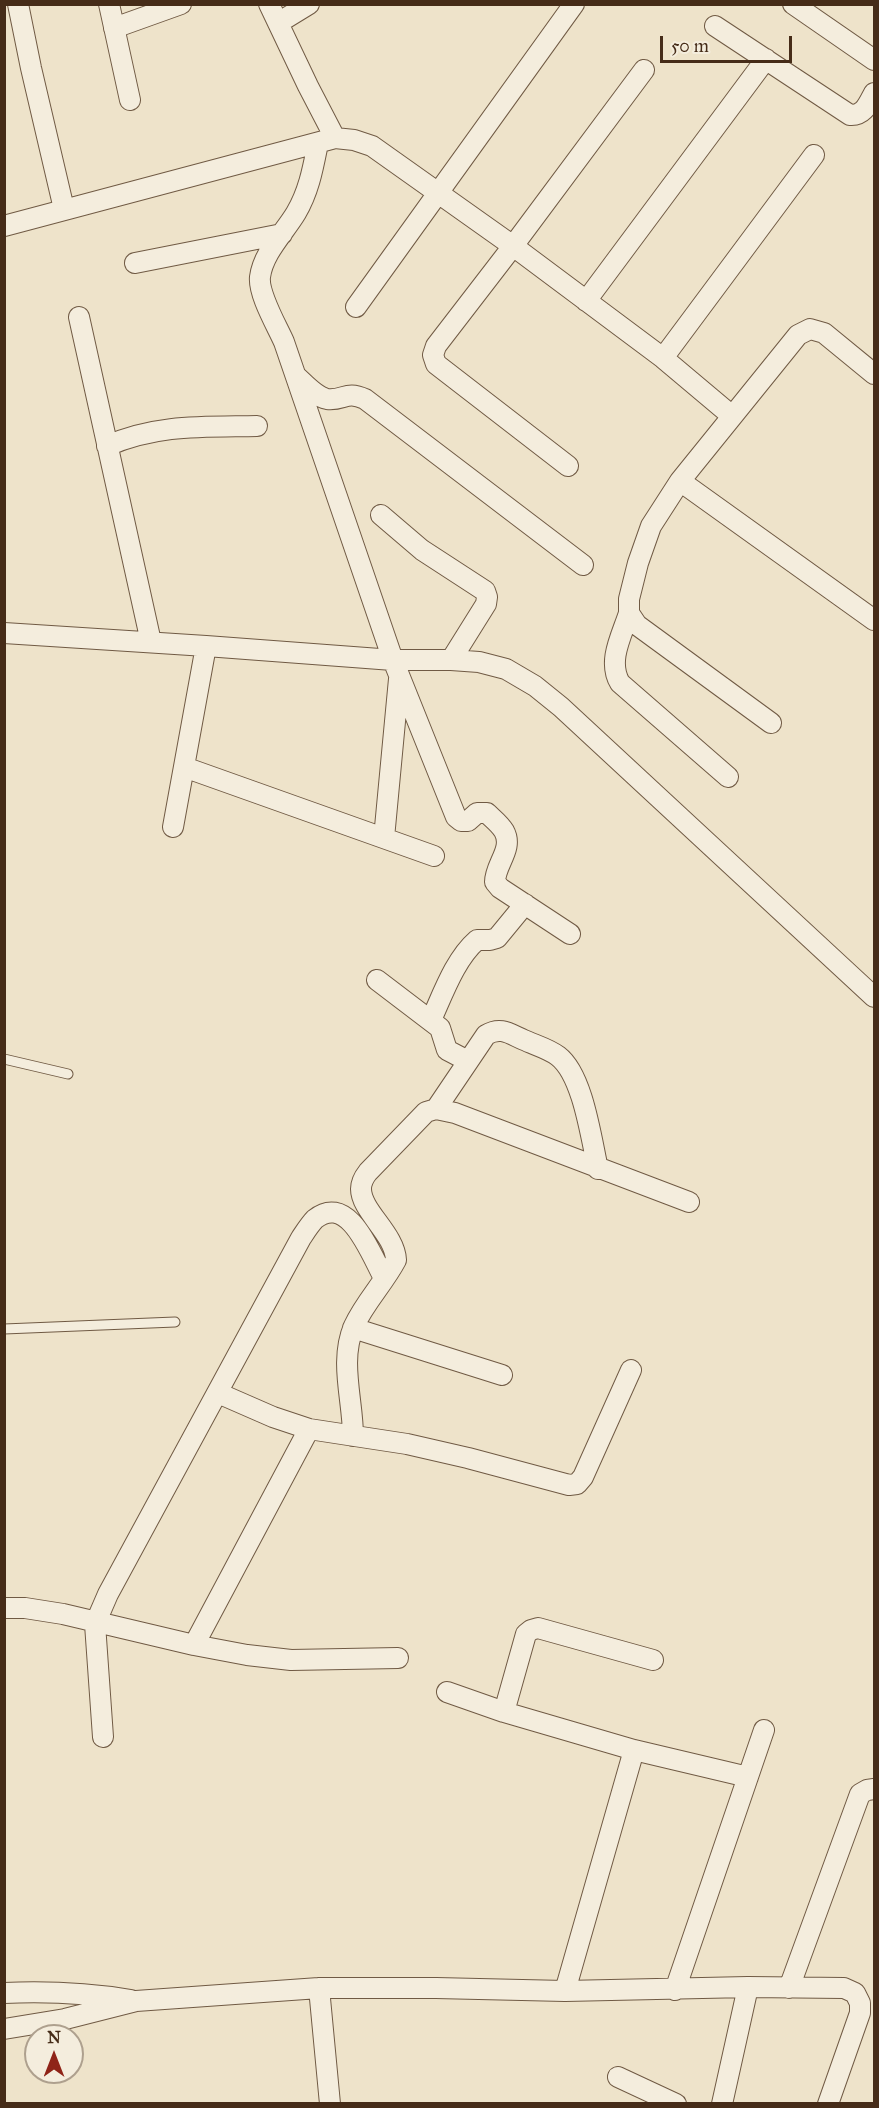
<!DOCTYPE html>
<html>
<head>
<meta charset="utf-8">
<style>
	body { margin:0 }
	#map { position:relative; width:879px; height:2108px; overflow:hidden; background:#eee3ca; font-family:"IM FELL Great Primer",serif }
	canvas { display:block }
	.frame { position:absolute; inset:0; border:6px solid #462c18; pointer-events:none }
	.north { position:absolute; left:24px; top:2024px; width:60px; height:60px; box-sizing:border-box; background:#f4eddd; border:2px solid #aea08e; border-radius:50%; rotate:0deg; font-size:16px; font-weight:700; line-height:24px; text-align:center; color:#462c18 }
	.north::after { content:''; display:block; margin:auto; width:21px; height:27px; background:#8f2418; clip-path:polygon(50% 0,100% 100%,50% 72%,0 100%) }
	.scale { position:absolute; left:660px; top:36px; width:132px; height:27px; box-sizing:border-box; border:3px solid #462c18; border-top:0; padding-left:8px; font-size:18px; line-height:21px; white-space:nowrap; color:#462c18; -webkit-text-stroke:4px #f4eddd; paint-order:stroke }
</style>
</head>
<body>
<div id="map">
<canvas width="879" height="2108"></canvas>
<div class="frame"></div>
<div class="north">N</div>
<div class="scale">50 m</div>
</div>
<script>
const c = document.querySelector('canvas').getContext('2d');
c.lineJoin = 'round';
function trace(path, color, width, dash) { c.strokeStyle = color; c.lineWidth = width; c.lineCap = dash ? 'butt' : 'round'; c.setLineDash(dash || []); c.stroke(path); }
const lane = new Path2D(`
	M 4,1059 L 68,1074
	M 4,1329 L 175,1322`);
const street = new Path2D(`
	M 18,4 L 31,68 L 64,209
	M 109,4 L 130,100
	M 269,4 L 308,86 L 335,138
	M 793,4 L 874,60
	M 278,23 L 309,4
	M 715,26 L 850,115 C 864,116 868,104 874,93
	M 114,28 L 181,4
	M 318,143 C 313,168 309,191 296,213 C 284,233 263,253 260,277 C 258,294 277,326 284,342 L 393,660 L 456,817 L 461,821 L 468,821 L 477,813 L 487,813 C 492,818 500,824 504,831 C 514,849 495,864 495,882 L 500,888 L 570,934
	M 4,226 L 335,138 L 354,140 L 372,146 L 513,246 L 663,358 L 732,416
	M 135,263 L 282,234
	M 586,301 L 766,59
	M 356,307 L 574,4
	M 79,317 L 151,642
	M 663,358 L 814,155
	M 296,376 C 305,384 316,397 327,399 C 344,401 346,390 365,399 L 583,565
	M 107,446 C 157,424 204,427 257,426
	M 568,466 L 436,364 L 433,355 L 436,346 L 513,246 L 644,70
	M 680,481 L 874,620
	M 381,515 L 422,550 L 485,591 L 487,597 L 486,604 L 451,660
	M 629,613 C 622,635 607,661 620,683 L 728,777
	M 4,633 L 206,646 L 393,660 L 451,660 L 479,662 L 506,669 L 535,686 L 561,707 L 874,997
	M 771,723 L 637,625 L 629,613 L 629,599 L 638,563 L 651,526 L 680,481 L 798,335 L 810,329 L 824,333 L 874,374
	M 184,767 L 434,856
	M 173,827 L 206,646
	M 384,838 L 399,679
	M 377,980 L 440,1028 L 447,1050 L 468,1061
	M 431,1020 C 443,994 455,959 477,940 L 490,940 L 497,938 L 525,904
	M 436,1109 L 486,1035 C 501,1026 510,1034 524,1040 C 535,1045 549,1049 558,1056 C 583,1075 591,1138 598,1169
	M 353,1328 L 502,1375
	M 218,1393 L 273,1417 L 309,1429 L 407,1444 L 468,1458 L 569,1485 L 577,1484 L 583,1477 L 631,1370
	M 353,1436 C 353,1400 339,1361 354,1326 C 365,1302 384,1283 396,1260 C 395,1234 361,1211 361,1189 C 361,1183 364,1177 368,1172 L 426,1112 L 436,1109 L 455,1113 L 689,1202
	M 4,1608 L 25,1608 L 63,1614 L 194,1645 L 247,1655 L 291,1660 L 398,1658
	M 194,1645 L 309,1429
	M 447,1692 L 504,1712 L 634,1750 L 748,1777
	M 504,1712 L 526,1634 L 531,1630 L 538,1628 L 653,1660
	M 103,1737 L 95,1624 L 108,1594 L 301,1238 C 305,1232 310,1224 315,1219 C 349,1192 371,1255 384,1278
	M 319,1988 L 330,2104
	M 789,1988 L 860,1794 L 867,1790 L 874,1789
	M 675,1990 L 764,1730
	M 565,1991 L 634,1750
	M 4,1993 C 48,1991 88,1993 131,2000
	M 4,2029 L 65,2019 L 136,2001 L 319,1988 L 436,1988 L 565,1991 L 748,1987 L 844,1988 L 855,1993 L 860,2003 L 860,2013 L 828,2104
	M 618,2077 L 676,2104
	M 722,2104 L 748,1987`);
trace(lane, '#705a44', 11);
trace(street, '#705a44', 22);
trace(lane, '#f4eddd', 9);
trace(street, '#f4eddd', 20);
</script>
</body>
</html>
